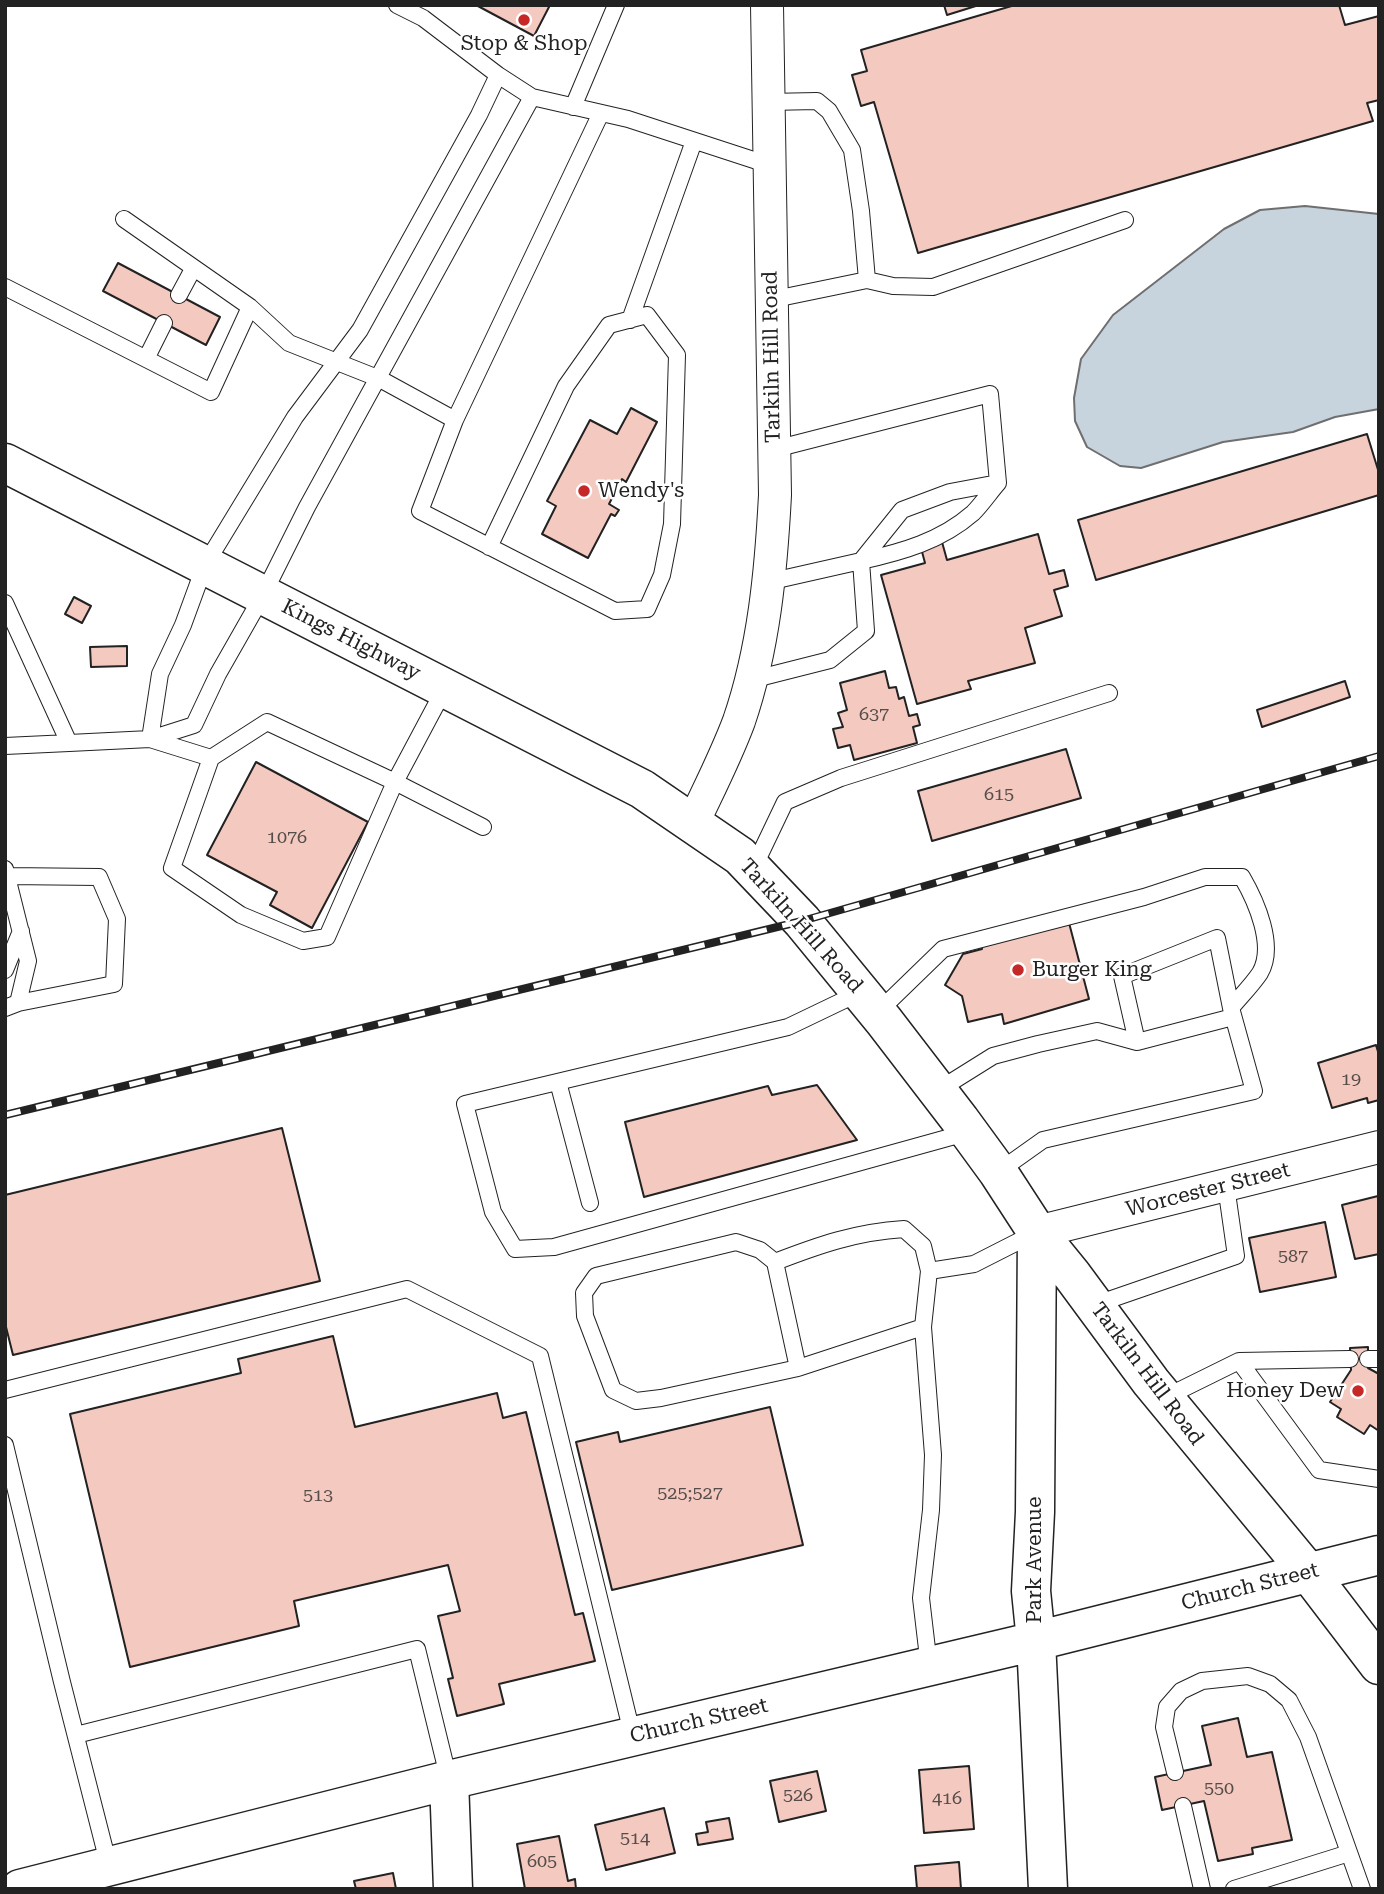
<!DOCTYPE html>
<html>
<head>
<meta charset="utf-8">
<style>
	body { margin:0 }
	#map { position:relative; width:1384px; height:1894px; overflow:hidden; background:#fff; font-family:"Roboto Serif",serif }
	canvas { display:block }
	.frame { position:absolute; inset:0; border:7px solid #222; pointer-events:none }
</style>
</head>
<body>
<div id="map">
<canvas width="1384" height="1894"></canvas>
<div class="frame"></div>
</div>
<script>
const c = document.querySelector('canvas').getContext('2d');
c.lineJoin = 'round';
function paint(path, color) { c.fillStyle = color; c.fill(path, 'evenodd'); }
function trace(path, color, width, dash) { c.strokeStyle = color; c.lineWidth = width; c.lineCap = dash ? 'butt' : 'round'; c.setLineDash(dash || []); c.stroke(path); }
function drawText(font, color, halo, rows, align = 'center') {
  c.font = font + ' "Roboto Serif",serif'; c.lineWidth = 5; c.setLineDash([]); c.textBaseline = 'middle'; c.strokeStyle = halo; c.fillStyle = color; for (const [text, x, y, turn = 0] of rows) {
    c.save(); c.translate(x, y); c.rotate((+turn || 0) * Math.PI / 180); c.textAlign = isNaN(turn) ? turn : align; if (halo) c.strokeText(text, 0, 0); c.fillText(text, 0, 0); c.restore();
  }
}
const water = new Path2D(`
	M 1305,206 L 1379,214 L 1379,409 L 1335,417 L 1293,432 L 1223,442 L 1141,468 L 1120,466 L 1087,447 L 1075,421 L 1074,398 L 1081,359 L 1113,315 L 1224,229 L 1260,210 Z`);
const building = new Path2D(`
	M 476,5 L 550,5 L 534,36 Z
	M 944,5 L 979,5 L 947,15 Z
	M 1015,5 L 1339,5 L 1345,25 L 1379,16 L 1379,100 L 1367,103 L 1373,121 L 918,253 L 874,102 L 861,106 L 852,75 L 867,71 L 861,50 Z
	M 118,263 L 220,317 L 206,345 L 103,291 Z
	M 631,408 L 657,422 L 626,482 L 622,479 L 609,504 L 619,510 L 615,516 L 611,514 L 588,558 L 542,534 L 556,506 L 547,501 L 590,420 L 617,434 Z
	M 1367,434 L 1379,473 L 1379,495 L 1096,580 L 1078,520 Z
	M 1038,534 L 1049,574 L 1064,570 L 1068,586 L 1054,590 L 1062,616 L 1025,628 L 1035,663 L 968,681 L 971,689 L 917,704 L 881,575 L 925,563 L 921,548 L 942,542 L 947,560 Z
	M 74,597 L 91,606 L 82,623 L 65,614 Z
	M 127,646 L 127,666 L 91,667 L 90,647 Z
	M 885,671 L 889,688 L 896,687 L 899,699 L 904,697 L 909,716 L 917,714 L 920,725 L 913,727 L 917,743 L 854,760 L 850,745 L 838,748 L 833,729 L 843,727 L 838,713 L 847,710 L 840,683 Z
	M 1345,681 L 1350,697 L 1262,727 L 1257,710 Z
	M 1066,749 L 1081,798 L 932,841 L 918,791 Z
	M 256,762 L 368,822 L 312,928 L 270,905 L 277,892 L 207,855 Z
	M 1068,919 L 1089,999 L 1004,1024 L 1002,1014 L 968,1022 L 962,996 L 945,985 L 963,954 L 982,949 L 981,942 Z
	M 1376,1045 L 1379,1055 L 1379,1100 L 1368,1103 L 1367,1098 L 1332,1108 L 1318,1063 Z
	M 817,1085 L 857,1140 L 644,1197 L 625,1122 L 768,1086 L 772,1095 Z
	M 282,1128 L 320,1281 L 13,1355 L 5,1323 L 5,1195 Z
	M 1378,1196 L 1379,1254 L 1355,1259 L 1342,1205 Z
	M 1325,1222 L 1336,1277 L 1260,1292 L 1249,1238 Z
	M 333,1336 L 355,1427 L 497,1393 L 503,1418 L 526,1412 L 575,1615 L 583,1613 L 595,1661 L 499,1684 L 504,1704 L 457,1716 L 448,1679 L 453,1678 L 438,1616 L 460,1611 L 448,1565 L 294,1601 L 299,1626 L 130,1667 L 70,1414 L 241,1373 L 238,1359 Z
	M 1368,1347 L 1368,1368 L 1379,1374 L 1379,1431 L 1370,1425 L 1364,1434 L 1337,1417 L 1341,1409 L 1330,1402 L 1351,1370 L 1350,1348 Z
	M 770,1407 L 803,1545 L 612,1590 L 576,1442 L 618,1432 L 620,1442 Z
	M 1238,1718 L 1247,1757 L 1272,1752 L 1292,1840 L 1252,1848 L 1253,1854 L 1218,1861 L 1204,1801 L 1162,1810 L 1155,1777 L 1211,1765 L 1202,1726 Z
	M 969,1766 L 974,1829 L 924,1833 L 919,1770 Z
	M 817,1771 L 826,1811 L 779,1822 L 770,1781 Z
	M 664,1808 L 675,1853 L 606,1870 L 595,1825 Z
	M 729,1818 L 733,1839 L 698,1845 L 696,1834 L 708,1832 L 706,1822 Z
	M 559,1836 L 568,1881 L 575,1879 L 576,1889 L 525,1889 L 517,1844 Z
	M 959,1862 L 961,1889 L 917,1889 L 915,1866 Z
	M 393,1873 L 396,1889 L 356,1889 L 354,1881 Z`);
const lane = new Path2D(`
	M 397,5 L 423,18 L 498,75 L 532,97 L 628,119 L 769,165
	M 768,102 L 817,101 L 829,111 L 852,150 L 861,211 L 867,280 L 770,300
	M 573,107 L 616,5
	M 124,219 L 250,307
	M 867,280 L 893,286 L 933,287 L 1125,220
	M 5,287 L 211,392 L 250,307 L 289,343 L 380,379 L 455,420 L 601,113
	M 179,295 L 193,269
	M 630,320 L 694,141
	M 146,359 L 164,323
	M 455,420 L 420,511 L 615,611 L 647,609 L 662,575 L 672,524 L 677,355 L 647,315 L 609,325 L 566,386 L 489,547
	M 768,582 L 861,561 L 902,510 L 950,492 L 998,483 L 990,394 L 775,449
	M 5,603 L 69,743 L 150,739 L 194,725 L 218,674 L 263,595 L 307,507 L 532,97
	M 751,680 L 830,660 L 866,631 L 861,561 C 902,552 941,541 973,513 C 982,504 990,492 998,483
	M 445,688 L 395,782 L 483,827
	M 150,739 L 160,674 L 183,625 L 205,565 L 295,417 L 360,330 L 479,115 L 498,75
	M 150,739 L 211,758 L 267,722 L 395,782 L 327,937 L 303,941 L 241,915 L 172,868 L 211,758
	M 5,746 L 69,743
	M 753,869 L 785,802 L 841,778 L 1109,693
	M 7,876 L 99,877 L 117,919 L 114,984 L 18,1003
	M 5,970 L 21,931
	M 861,992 L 788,1027 L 465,1104 L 493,1212 L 515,1249 L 554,1247 L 969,1132
	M 5,1008 L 18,1003 L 28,961 L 5,869
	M 877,1013 L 943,949 L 1144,897 L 1205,877 L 1242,877 C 1256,901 1276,946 1260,973 C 1252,985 1240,997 1231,1008
	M 558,1082 L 590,1203
	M 937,1091 L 993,1056 L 1038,1044 L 1097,1031 L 1137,1042
	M 998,1172 L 1043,1140 L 1254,1091 L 1231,1008 L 1217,938 L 1122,976 L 1137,1042 L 1233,1017
	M 775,1262 L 760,1250 L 736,1242 L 596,1276 L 584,1293 L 585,1316 L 613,1390 L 636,1401 L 661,1398 L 798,1368
	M 929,1271 L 923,1327 L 798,1368 L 775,1262 C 819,1245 856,1232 904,1229 L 923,1246 L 929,1271 L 974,1264 L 1035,1233
	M 1094,1305 L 1236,1256 L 1226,1186
	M 923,1327 L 933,1455 L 931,1510 L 921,1598 L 929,1666
	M 1368,1359 L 1379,1359
	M 1239,1361 L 1350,1359
	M 5,1390 L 407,1289 L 540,1356 L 633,1737
	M 1164,1398 L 1239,1361 L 1319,1470 L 1379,1479
	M 5,1445 L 62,1682 L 109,1866
	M 76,1735 L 417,1649 L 449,1780
	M 1175,1772 L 1164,1727 L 1167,1707 L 1181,1691 L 1202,1681 L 1248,1676 L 1270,1684 L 1289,1700 L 1308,1737 L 1362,1889
	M 1183,1806 L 1202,1889
	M 1234,1889 L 1349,1853`);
const street = new Path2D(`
	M 693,823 C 709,789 726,756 739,721 C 764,648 771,571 775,495 L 767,5
	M 1037,1232 L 1379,1147`);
const secondary = new Path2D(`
	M 5,463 L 642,789 L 740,856 L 802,921 L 884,1021 L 960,1120 L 998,1172 L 1037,1232 L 1072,1275 L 1151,1382 L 1308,1572 L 1379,1665
	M 1037,1232 L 1035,1512 L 1031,1591 L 1036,1641 L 1048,1889
	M 449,1780 L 453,1889
	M 20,1889 L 449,1780 L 1036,1641 L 1379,1555`);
const rail = new Path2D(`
	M 5,1115 L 802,921 L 1379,756`);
const markers = [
	[524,20,7,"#c62828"],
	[584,491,7,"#c62828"],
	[1018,970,7,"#c62828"],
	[1358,1391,7,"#c62828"]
];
const numberNames = [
	["637",874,715],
	["615",999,795],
	["1076",287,838],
	["19",1351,1080],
	["587",1293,1257],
	["525;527",690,1494],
	["513",318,1496],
	["550",1219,1789],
	["526",798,1796],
	["416",947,1799],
	["514",635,1839],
	["605",542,1862]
];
const poiNames = [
	["Stop & Shop",524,44,"center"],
	["Wendy's",598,491],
	["Burger King",1032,970],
	["Honey Dew",1344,1391,"right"]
];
const streetNames = [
	["Tarkiln Hill Road",772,357,-91],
	["Kings Highway",351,640,27],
	["Tarkiln Hill Road",801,926,48],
	["Worcester Street",1208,1190,-14],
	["Tarkiln Hill Road",1147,1374,53],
	["Park Avenue",1035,1560,-90],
	["Church Street",1250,1587,-14],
	["Church Street",699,1721,-13]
];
paint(water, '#c7d3dd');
trace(water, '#6f6f6f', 2);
paint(building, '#f3c9c0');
trace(building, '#222', 2);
trace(lane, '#222', 18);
trace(street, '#222', 34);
trace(secondary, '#222', 41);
trace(lane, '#fff', 16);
trace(street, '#fff', 32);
trace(secondary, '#fff', 38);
trace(rail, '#222', 8);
trace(rail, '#fff', 5, [16]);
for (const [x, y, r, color] of markers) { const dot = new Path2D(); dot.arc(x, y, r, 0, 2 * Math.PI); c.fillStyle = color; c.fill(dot); trace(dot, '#fff', 2.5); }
drawText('18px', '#564c4a', null, numberNames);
drawText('21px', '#222', '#fff', poiNames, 'left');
drawText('21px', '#222', '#fff', streetNames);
</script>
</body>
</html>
